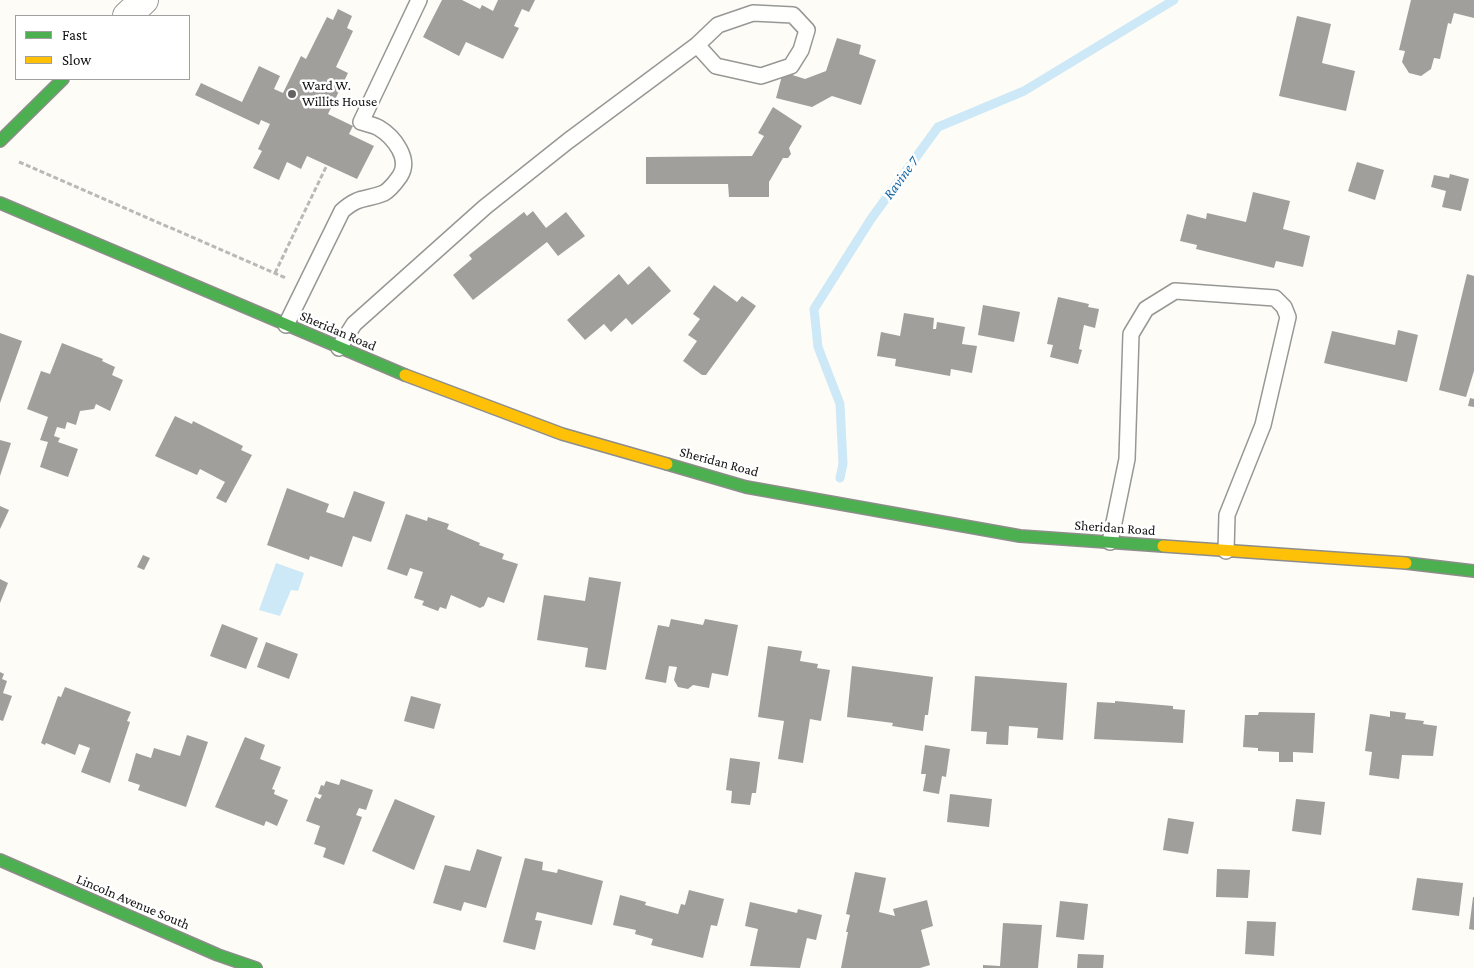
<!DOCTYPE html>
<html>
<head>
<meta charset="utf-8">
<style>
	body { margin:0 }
	#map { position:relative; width:1474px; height:968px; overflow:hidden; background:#fdfcf7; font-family:"Crimson Pro",serif }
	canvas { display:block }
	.legend { position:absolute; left:15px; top:15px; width:175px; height:65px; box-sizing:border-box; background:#fff; border:1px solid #a0a0a0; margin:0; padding:6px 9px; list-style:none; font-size:15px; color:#111 }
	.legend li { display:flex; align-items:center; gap:10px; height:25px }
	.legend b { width:25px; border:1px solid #a0a0a0 }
</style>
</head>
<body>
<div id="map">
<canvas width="1474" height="968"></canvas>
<ul class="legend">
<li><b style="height:6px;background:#4caf50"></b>Fast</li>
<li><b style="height:6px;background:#ffc107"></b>Slow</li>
</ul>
</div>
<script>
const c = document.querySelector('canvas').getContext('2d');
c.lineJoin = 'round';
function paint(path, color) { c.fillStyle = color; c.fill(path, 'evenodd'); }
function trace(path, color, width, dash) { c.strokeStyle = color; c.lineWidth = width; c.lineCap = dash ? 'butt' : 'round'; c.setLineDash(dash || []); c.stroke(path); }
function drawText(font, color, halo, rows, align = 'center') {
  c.font = font + ' "Crimson Pro",serif'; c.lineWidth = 5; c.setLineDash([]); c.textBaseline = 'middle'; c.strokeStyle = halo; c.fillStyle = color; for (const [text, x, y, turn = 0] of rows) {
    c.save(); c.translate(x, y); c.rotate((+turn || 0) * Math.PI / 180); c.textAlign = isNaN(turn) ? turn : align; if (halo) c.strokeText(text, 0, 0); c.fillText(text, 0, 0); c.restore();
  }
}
const water = new Path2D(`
	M 276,563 L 304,573 L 298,591 L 291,590 L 280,616 L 259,610 Z`);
const stream = new Path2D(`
	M 840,478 L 843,464 L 840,404 L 818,347 L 814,309 L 871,219 L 938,127 L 1024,91 L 1174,0`);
const building = new Path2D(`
	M 442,0 L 462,0 L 480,9 L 482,5 L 493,11 L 498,0 L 535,0 L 529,12 L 522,9 L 514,26 L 519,28 L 503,59 L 466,42 L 459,56 L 423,37 Z
	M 1411,0 L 1474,0 L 1474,18 L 1454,13 L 1451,24 L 1448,23 L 1440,59 L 1434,58 L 1431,69 L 1421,76 L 1409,73 L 1402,62 L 1405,51 L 1399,50 Z
	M 338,9 L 352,16 L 347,28 L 353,31 L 336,67 L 348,73 L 328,114 L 353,126 L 349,134 L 374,146 L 357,179 L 307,156 L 301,169 L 287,162 L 279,180 L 253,168 L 262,151 L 258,149 L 270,124 L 261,120 L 259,125 L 195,95 L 201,83 L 242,102 L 259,66 L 280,76 L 274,89 L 283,93 L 301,56 L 306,59 L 327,17 L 333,20 Z
	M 1297,16 L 1331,24 L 1322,63 L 1355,71 L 1346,111 L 1279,96 Z
	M 837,38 L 861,45 L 859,54 L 876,60 L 861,105 L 832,96 L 812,107 L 776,98 L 783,72 L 805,79 L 826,71 Z
	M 773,107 L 802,126 L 789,148 L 791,154 L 788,158 L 783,158 L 769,182 L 769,197 L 729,197 L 728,184 L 646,184 L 646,157 L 752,156 L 764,136 L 758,133 Z
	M 1357,162 L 1384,170 L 1375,200 L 1348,191 Z
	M 1450,174 L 1469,179 L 1461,211 L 1442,207 L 1446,191 L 1431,187 L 1434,175 L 1449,178 Z
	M 1253,192 L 1290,201 L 1283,229 L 1310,236 L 1303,267 L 1276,261 L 1274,268 L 1196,249 L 1197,245 L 1180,241 L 1187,214 L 1206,219 L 1207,213 L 1246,222 Z
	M 533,211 L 546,228 L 566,212 L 585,236 L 558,256 L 547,242 L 473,300 L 453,275 L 472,259 L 469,255 L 524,212 L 527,216 Z
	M 649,266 L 671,291 L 632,325 L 626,318 L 611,332 L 604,324 L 585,340 L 567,320 L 619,274 L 628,285 Z
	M 1467,274 L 1474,276 L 1474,371 L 1466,397 L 1439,390 Z
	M 714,285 L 737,302 L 742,296 L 756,306 L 706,375 L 702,375 L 683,361 L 697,341 L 688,335 L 700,319 L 693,314 Z
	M 1058,297 L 1089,304 L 1088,307 L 1099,309 L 1095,328 L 1084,325 L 1079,349 L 1082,350 L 1078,364 L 1050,357 L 1053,345 L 1047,344 Z
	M 983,305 L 1020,312 L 1014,342 L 978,335 Z
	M 904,313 L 934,318 L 933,329 L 936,329 L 937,322 L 965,327 L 962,344 L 977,346 L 972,373 L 951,369 L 950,376 L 895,366 L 896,359 L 877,356 L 881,332 L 900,336 Z
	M 1398,330 L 1418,335 L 1407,382 L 1324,363 L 1332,331 L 1395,345 Z
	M 0,333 L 22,341 L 0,403 Z
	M 62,343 L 103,359 L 102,361 L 115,367 L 112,375 L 123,380 L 110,411 L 96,404 L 94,409 L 80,411 L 76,425 L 67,422 L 65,429 L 57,427 L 54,436 L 60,438 L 58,442 L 78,449 L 68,477 L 40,467 L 48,442 L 40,440 L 48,417 L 27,409 L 41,371 L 50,374 Z
	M 1470,398 L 1474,399 L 1474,407 L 1468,406 Z
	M 175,416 L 192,424 L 193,421 L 243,446 L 241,450 L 252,455 L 226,503 L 216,498 L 225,482 L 200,469 L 197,475 L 155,456 Z
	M 0,440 L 11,443 L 0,476 Z
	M 287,488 L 329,504 L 326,512 L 344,518 L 354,491 L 385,502 L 371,542 L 353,536 L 342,567 L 310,556 L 309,560 L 267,545 Z
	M 0,506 L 9,510 L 0,529 Z
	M 406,514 L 427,521 L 428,517 L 449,524 L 447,529 L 480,543 L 479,545 L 504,554 L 502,559 L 518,564 L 504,603 L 488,597 L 484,606 L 480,608 L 451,595 L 446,609 L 440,607 L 438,611 L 422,605 L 424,601 L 414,598 L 423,572 L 410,568 L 407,576 L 387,569 Z
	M 143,555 L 150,558 L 144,570 L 137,567 Z
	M 589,577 L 621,582 L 606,670 L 585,667 L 588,648 L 537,640 L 544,595 L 585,601 Z
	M 0,579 L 8,583 L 0,603 Z
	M 671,619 L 703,625 L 705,619 L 738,625 L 728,676 L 712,673 L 709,688 L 693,685 L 688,689 L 678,687 L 674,680 L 677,667 L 669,666 L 666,683 L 645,679 L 658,625 L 669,627 Z
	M 222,624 L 258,638 L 246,669 L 210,656 Z
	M 266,642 L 298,654 L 289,679 L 257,667 Z
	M 768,646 L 802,651 L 800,661 L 818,664 L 817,668 L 830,670 L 821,721 L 810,719 L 803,763 L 778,759 L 784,721 L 758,717 Z
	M 852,666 L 933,677 L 928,715 L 925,715 L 923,731 L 892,726 L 893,723 L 847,717 Z
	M 0,672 L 4,674 L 2,679 L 7,681 L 3,693 L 12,696 L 3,721 L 0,720 Z
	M 975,676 L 1067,683 L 1063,740 L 1037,738 L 1038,728 L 1009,726 L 1008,745 L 986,744 L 987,732 L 971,731 Z
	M 65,687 L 131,712 L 127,721 L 130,722 L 110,783 L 81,772 L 90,748 L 79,744 L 75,755 L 46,743 L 45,745 L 41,743 L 58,696 L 61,697 Z
	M 411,696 L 441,704 L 434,729 L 404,721 Z
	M 1115,701 L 1173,706 L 1173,709 L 1185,710 L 1183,743 L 1094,739 L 1097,702 L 1115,703 Z
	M 1390,711 L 1406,713 L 1405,719 L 1424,721 L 1423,724 L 1437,726 L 1433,756 L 1402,755 L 1399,779 L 1369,775 L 1372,752 L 1365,751 L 1370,714 L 1390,717 Z
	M 1259,712 L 1315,713 L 1313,753 L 1293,752 L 1293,762 L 1279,762 L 1279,752 L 1258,751 L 1258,748 L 1243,747 L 1245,715 L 1258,715 Z
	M 187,735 L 208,742 L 186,807 L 138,790 L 140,785 L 128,781 L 136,753 L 151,758 L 154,748 L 180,756 Z
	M 245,737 L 265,745 L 260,759 L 281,767 L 272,789 L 275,790 L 274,794 L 288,800 L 277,826 L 266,821 L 264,826 L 215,807 Z
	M 925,745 L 950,749 L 946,777 L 942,776 L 939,794 L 923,791 L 926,774 L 921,774 Z
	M 730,758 L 760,762 L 756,793 L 752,793 L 750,805 L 731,803 L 732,791 L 726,790 Z
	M 341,779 L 373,790 L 366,810 L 359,808 L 356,815 L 362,817 L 344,865 L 323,857 L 326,848 L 314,844 L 320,826 L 306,821 L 315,797 L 320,799 L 322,795 L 318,794 L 321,785 L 324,786 L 326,781 L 339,785 Z
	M 950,794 L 992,799 L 989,827 L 947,822 Z
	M 395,799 L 435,816 L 414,870 L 372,851 Z
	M 1296,799 L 1325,802 L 1321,835 L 1292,831 Z
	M 1168,818 L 1194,822 L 1188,854 L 1163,850 Z
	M 477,849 L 502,857 L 486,908 L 464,902 L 461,911 L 433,903 L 445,865 L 470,871 Z
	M 525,858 L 543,862 L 542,870 L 557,873 L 558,869 L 603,881 L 592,925 L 537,912 L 535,920 L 542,921 L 535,950 L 503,942 Z
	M 1217,869 L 1250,870 L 1248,898 L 1216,897 Z
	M 855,872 L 886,878 L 879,912 L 895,916 L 893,909 L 927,900 L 933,926 L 921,930 L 930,965 L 920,968 L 841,968 L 848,932 L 846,932 L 850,915 L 846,914 Z
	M 1417,878 L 1463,883 L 1459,916 L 1412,910 Z
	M 689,890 L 724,899 L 717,926 L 711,925 L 703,958 L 651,945 L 653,939 L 635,934 L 636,930 L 613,925 L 620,895 L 646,902 L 645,905 L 678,914 L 681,904 L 685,905 Z
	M 1473,897 L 1474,897 L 1474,930 L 1469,929 Z
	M 1060,901 L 1088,904 L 1084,940 L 1056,937 Z
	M 750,902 L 797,913 L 798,909 L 822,915 L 816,940 L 807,938 L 800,968 L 750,966 L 758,929 L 745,926 Z
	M 1247,921 L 1276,922 L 1274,956 L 1245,954 Z
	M 1003,923 L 1042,925 L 1038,968 L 983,968 L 983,965 L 1000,966 Z
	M 1078,954 L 1104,955 L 1103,968 L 1077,968 Z`);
const path = new Path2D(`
	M 19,162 L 286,278
	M 275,273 L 327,165`);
const lane = new Path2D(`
	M 286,325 L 342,211 C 360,195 365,201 384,193 C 391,189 395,183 400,176 C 411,159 394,137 379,128 C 374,125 367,124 361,122 L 419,0
	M 339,348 L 354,324 L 485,207 L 568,141 L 697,45 L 718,25 L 753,13 L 793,15 L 807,30 L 801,50 L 791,66 L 761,76 L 716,66 L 697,45
	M 1110,542 L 1127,459 L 1131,334 L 1146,309 L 1175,291 L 1275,298 L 1284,307 L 1288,317 L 1263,425 L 1227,515 L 1226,551`);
const street = new Path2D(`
	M 127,16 L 144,0`);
const fast = new Path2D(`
	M 0,141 L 63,79
	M 0,203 L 405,375
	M 667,464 L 746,487 L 1020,536 L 1163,546
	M 1406,563 L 1474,571
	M 0,860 L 218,955 L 256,968`);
const slow = new Path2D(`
	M 405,375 L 562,434 L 667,464
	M 1163,546 L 1406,563`);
const markers = [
	[292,94,5,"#646362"]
];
const poiNames = [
	["Ward W.",302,86],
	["Willits House",302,102]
];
const streetNames = [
	["Sheridan Road",338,331,23],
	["Sheridan Road",719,462,15],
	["Sheridan Road",1115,528,4],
	["Lincoln Avenue South",133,902,23]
];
const waterNames = [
	["Ravine 7",901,178,-54]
];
paint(water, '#cde8f7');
trace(stream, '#cde8f7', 9);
paint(building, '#a19f9c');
trace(lane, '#979795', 18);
trace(street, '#979795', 30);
trace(fast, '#8e8d8b', 14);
trace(slow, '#8e8d8b', 14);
trace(path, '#b9b9b8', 3, [5, 2.5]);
trace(lane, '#fffffe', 15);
trace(street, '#fffffe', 28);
trace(fast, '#4caf50', 11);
trace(slow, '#ffc107', 11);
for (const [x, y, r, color] of markers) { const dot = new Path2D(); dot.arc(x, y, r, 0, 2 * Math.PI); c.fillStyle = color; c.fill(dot); trace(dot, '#fff', 2); }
drawText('14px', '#111', '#fff', poiNames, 'left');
drawText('14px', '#111', '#fff', streetNames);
drawText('italic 15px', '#1768a6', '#fff', waterNames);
</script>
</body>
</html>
